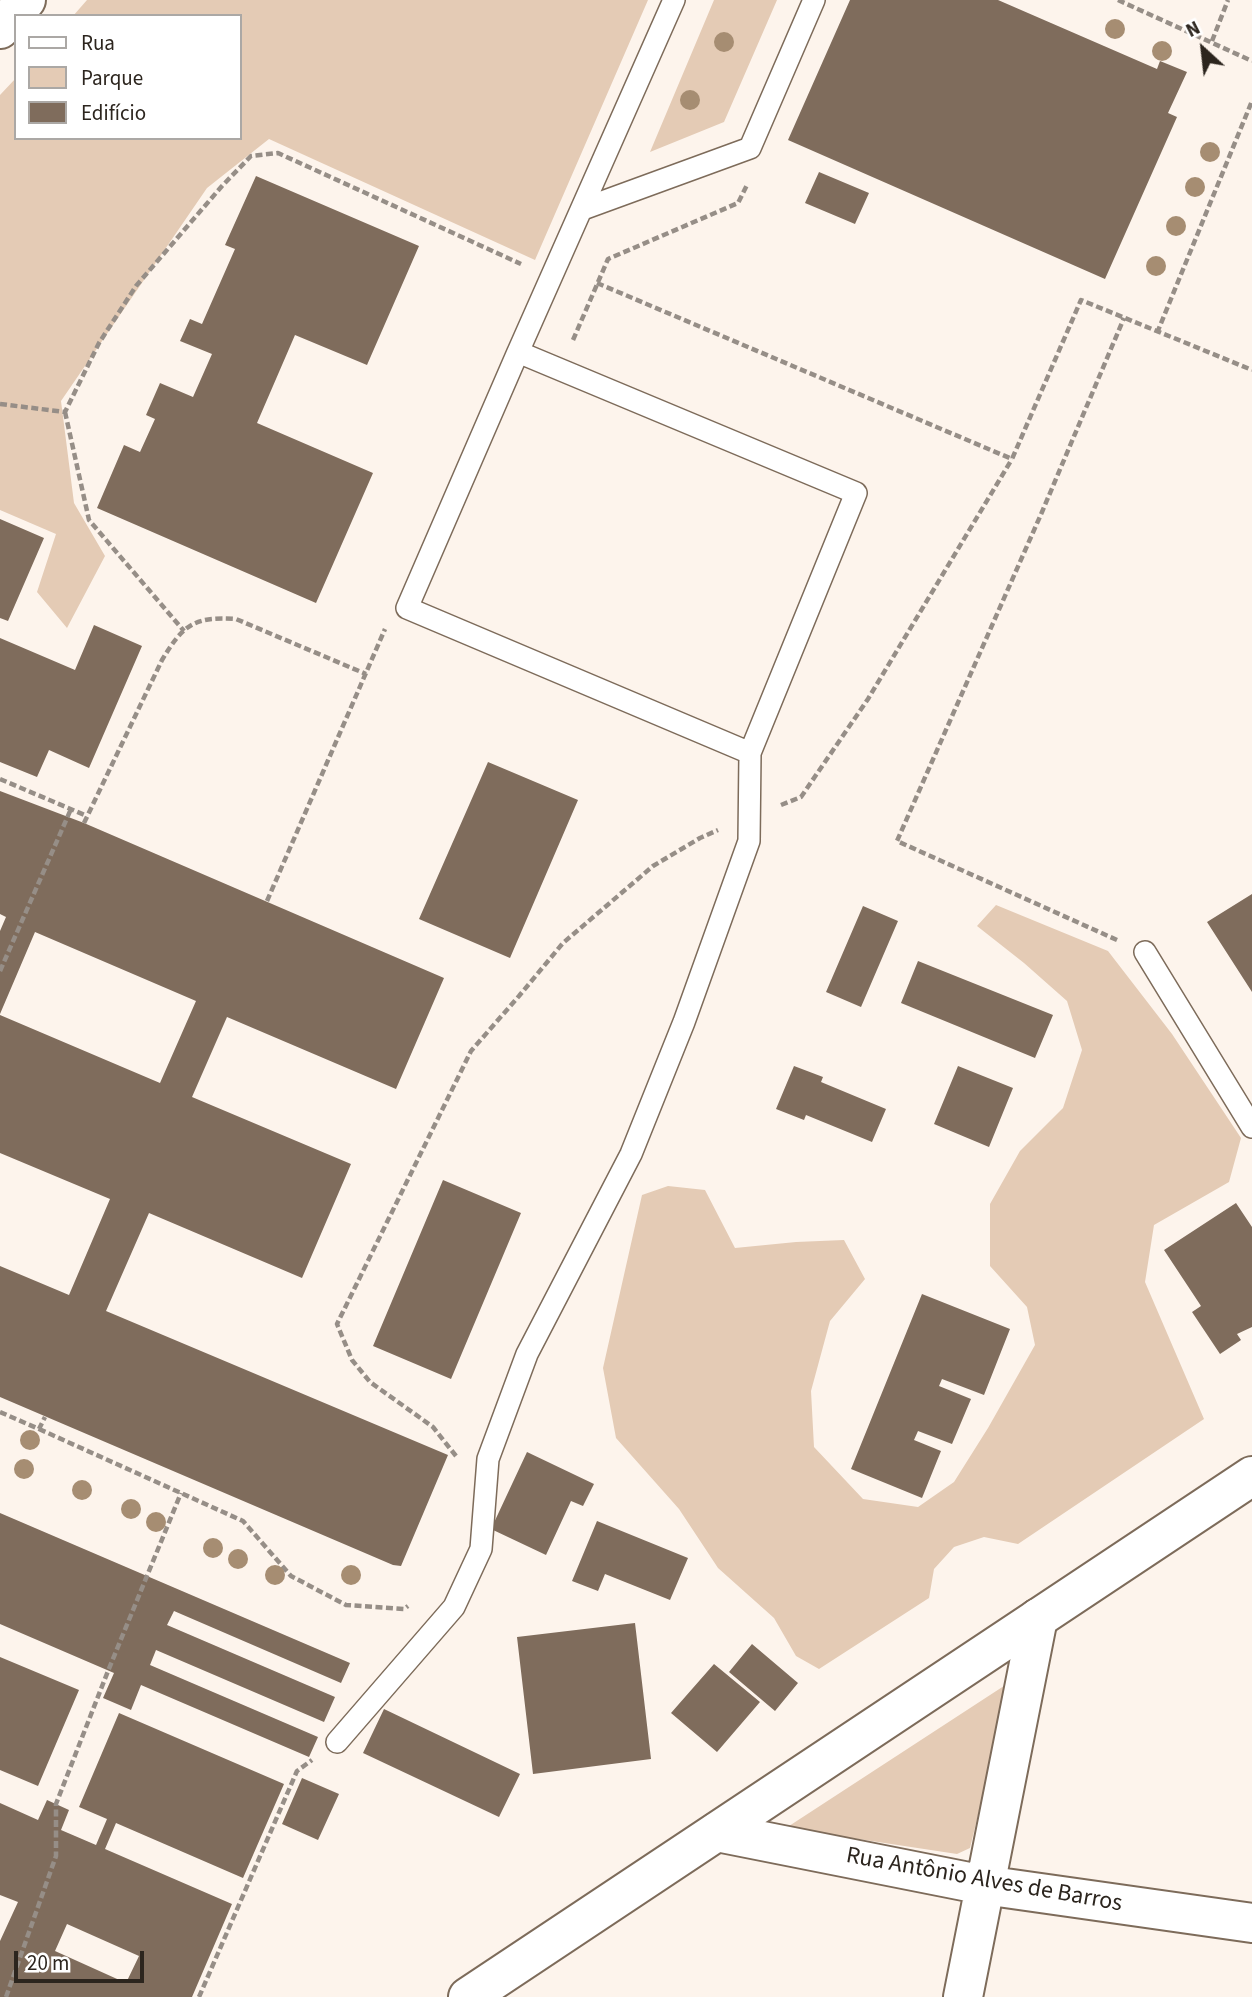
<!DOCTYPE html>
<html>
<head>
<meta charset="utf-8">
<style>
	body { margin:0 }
	#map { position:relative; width:1252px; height:1997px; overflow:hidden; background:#fdf4ec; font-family:"Source Sans 3",sans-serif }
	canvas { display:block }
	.legend { position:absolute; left:14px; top:14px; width:228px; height:126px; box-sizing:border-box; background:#fff; border:2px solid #aba8a5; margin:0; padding:9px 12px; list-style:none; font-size:21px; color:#2c251e }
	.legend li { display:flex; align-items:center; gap:14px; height:35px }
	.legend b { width:35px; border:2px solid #aba8a5 }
	.north { position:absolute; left:1168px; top:14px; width:70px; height:70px; -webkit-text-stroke:5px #fff; paint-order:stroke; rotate:333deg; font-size:19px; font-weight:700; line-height:28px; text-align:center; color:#2c251e }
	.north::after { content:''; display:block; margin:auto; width:24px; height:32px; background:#2c251e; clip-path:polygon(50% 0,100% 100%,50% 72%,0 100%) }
	.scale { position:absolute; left:14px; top:1951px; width:130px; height:32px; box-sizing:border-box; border:4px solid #2c251e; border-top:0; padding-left:9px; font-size:21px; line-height:24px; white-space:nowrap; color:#2c251e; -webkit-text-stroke:5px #fff; paint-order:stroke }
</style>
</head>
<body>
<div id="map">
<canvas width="1252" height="1997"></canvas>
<ul class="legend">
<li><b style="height:9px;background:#fff"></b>Rua</li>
<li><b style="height:19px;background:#e4cbb5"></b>Parque</li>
<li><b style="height:19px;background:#7f6c5c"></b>Edifício</li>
</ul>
<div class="north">N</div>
<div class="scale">20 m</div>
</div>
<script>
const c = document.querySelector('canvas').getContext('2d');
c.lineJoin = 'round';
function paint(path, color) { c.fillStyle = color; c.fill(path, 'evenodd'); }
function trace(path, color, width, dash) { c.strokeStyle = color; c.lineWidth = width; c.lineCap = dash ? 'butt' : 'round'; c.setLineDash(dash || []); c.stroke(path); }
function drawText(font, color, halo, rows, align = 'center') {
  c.font = font + ' "Source Sans 3",sans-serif'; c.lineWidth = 5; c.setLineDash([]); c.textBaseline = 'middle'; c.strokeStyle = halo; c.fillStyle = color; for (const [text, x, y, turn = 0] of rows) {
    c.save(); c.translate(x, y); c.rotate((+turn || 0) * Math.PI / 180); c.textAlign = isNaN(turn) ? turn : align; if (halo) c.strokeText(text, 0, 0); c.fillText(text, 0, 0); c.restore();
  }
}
const green = new Path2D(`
	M 87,0 L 648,0 L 535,260 L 269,139 L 207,188 L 61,401 L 74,503 L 105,556 L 67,628 L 37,592 L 56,534 L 0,510 L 0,95 L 16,78 L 16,138 L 240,138 L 240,16 L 73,16 Z
	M 714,0 L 777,0 L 724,122 L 650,152 Z
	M 996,905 L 1108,951 L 1172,1034 L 1241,1138 L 1229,1182 L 1154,1225 L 1145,1282 L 1204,1419 L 1018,1544 L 984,1537 L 954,1547 L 934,1569 L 929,1598 L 819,1669 L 796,1656 L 774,1618 L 718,1568 L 679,1509 L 616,1438 L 603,1368 L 642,1195 L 668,1186 L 705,1190 L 735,1248 L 796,1242 L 844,1240 L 865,1279 L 830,1321 L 811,1391 L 814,1447 L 863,1499 L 918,1507 L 954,1482 L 988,1428 L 1035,1345 L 1027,1307 L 990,1266 L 990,1204 L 1020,1151 L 1063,1108 L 1082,1050 L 1067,1001 L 1024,963 L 977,926 Z
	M 1010,1682 L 970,1848 L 957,1854 L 786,1828 Z`);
const building = new Path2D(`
	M 850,0 L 998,0 L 1157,69 L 1160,61 L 1187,72 L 1168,113 L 1177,117 L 1105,279 L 788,140 Z
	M 819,172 L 869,193 L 855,224 L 805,203 Z
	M 256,176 L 419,246 L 367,365 L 295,335 L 257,423 L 373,473 L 316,603 L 97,508 L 124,445 L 140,452 L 155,419 L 146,415 L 160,383 L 193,397 L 212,354 L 180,341 L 190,319 L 202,324 L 235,249 L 225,245 Z
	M 0,519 L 44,538 L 8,621 L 0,618 Z
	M 94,625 L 142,646 L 89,768 L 49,750 L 37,777 L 0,762 L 0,638 L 75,670 Z
	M 488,762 L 578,800 L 510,958 L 419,919 Z
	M 0,791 L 84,823 L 444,978 L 396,1089 L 227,1017 L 192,1097 L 351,1164 L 302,1278 L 149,1213 L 106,1311 L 448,1455 L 401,1566 L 393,1565 L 0,1397 L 0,1266 L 69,1295 L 110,1199 L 0,1153 L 0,1015 L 160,1083 L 196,1001 L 35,932 L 0,1014 L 0,931 L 6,917 L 0,914 Z
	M 1252,894 L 1252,992 L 1207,922 Z
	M 863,906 L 898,921 L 861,1007 L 826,992 Z
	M 918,961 L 1053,1015 L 1035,1058 L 901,1003 Z
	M 794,1066 L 823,1077 L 821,1082 L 886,1109 L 872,1142 L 806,1115 L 804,1120 L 776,1109 Z
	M 958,1066 L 1013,1088 L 989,1147 L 934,1124 Z
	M 443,1180 L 521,1213 L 451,1379 L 373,1346 Z
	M 1236,1203 L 1252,1227 L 1252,1327 L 1237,1334 L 1241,1340 L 1220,1354 L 1192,1312 L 1201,1306 L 1164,1250 Z
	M 922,1294 L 1010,1329 L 984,1395 L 942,1379 L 939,1386 L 971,1399 L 952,1444 L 918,1431 L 914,1440 L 941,1451 L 922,1498 L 851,1469 Z
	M 527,1452 L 594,1484 L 583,1506 L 571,1501 L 546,1555 L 491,1529 Z
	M 0,1513 L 350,1663 L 341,1683 L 174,1611 L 167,1625 L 335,1697 L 324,1722 L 156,1650 L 150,1665 L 318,1737 L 309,1757 L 141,1685 L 131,1710 L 103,1698 L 114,1673 L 0,1624 Z
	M 597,1521 L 688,1558 L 670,1600 L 605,1574 L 598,1591 L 572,1581 Z
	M 635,1623 L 651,1759 L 533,1774 L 517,1637 Z
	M 752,1644 L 798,1683 L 775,1711 L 729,1672 Z
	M 0,1657 L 79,1690 L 38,1786 L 0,1770 Z
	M 714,1664 L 760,1702 L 717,1752 L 671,1713 Z
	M 384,1709 L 520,1774 L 499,1817 L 363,1753 Z
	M 119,1713 L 284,1784 L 243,1878 L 116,1823 L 105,1849 L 232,1904 L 192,1997 L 0,1997 L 0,1941 L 18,1902 L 0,1895 L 0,1803 L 38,1820 L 47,1800 L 69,1810 L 61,1830 L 96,1845 L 107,1819 L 79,1807 ZM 67,1924 L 139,1956 L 126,1983 L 55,1951 Z
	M 302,1778 L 339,1794 L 318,1840 L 282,1824 Z`);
const path = new Path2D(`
	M 1118,0 L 1252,61
	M 1212,41 L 1228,0
	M 597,283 L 1012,459 L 1081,300 L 1252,370
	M 1157,333 L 1252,101
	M 573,340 L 608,259 L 738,203 L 747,185
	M 0,404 L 65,412 L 99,343 L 136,286 L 222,186 L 251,156 L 278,153 L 521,264
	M 65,412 L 89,520 L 184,631
	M 0,779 L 87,816
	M 781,805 L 801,797 L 868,699 L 1012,459
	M 84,823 L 162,660 C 183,625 194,616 236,619 L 366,674
	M 267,901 L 385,629
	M 1117,940 L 897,841 L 1042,512 L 1124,318
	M 0,971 L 71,809
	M 0,1412 L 39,1429 L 45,1417
	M 39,1429 L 243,1521 L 291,1576 L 346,1605 L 404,1609 L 408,1606
	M 456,1456 L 433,1427 L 370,1382 L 352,1360 L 337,1324 L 471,1051 L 519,996 L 563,943 L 653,866 L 700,838 L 718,830
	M 6,1997 L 56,1856 L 56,1804 L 108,1671 L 181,1493
	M 199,1997 L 297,1771 L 312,1760`);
const service = new Path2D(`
	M 583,209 L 750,148 L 814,0
	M 518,352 L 674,0
	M 1145,952 L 1252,1127
	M 337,1742 L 454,1607 L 481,1549 L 488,1459 L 527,1354 L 631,1154 L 684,1022 L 749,841 L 750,753 L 856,493 L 518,352 L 407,608 L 750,753`);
const minor = new Path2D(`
	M 717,1832 L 984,1885 L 1252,1923
	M 963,1997 L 1038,1618`);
const tertiary = new Path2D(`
	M 0,29 L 26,0
	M 468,1997 L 1252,1476`);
const trees = [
	[1115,29],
	[724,42],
	[1162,51],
	[690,100],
	[1210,152],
	[1195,187],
	[1176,226],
	[1156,266],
	[30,1440],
	[24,1469],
	[82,1490],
	[131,1509],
	[156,1522],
	[213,1548],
	[238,1559],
	[275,1575],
	[351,1575]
];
const streetNames = [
	["Rua Antônio Alves de Barros",984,1881,10]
];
paint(green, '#e4cbb5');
paint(building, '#7f6c5c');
trace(service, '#7d6b5a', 24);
trace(minor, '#7d6b5a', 42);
trace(tertiary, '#7d6b5a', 42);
trace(path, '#968e87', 4.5, [7, 3.5]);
trace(service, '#fff', 21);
trace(minor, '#fff', 38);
trace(tertiary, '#fff', 38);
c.fillStyle = '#a68d72';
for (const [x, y] of trees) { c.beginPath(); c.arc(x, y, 10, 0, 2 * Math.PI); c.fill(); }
drawText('24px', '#2c251e', '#fff', streetNames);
</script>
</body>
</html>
